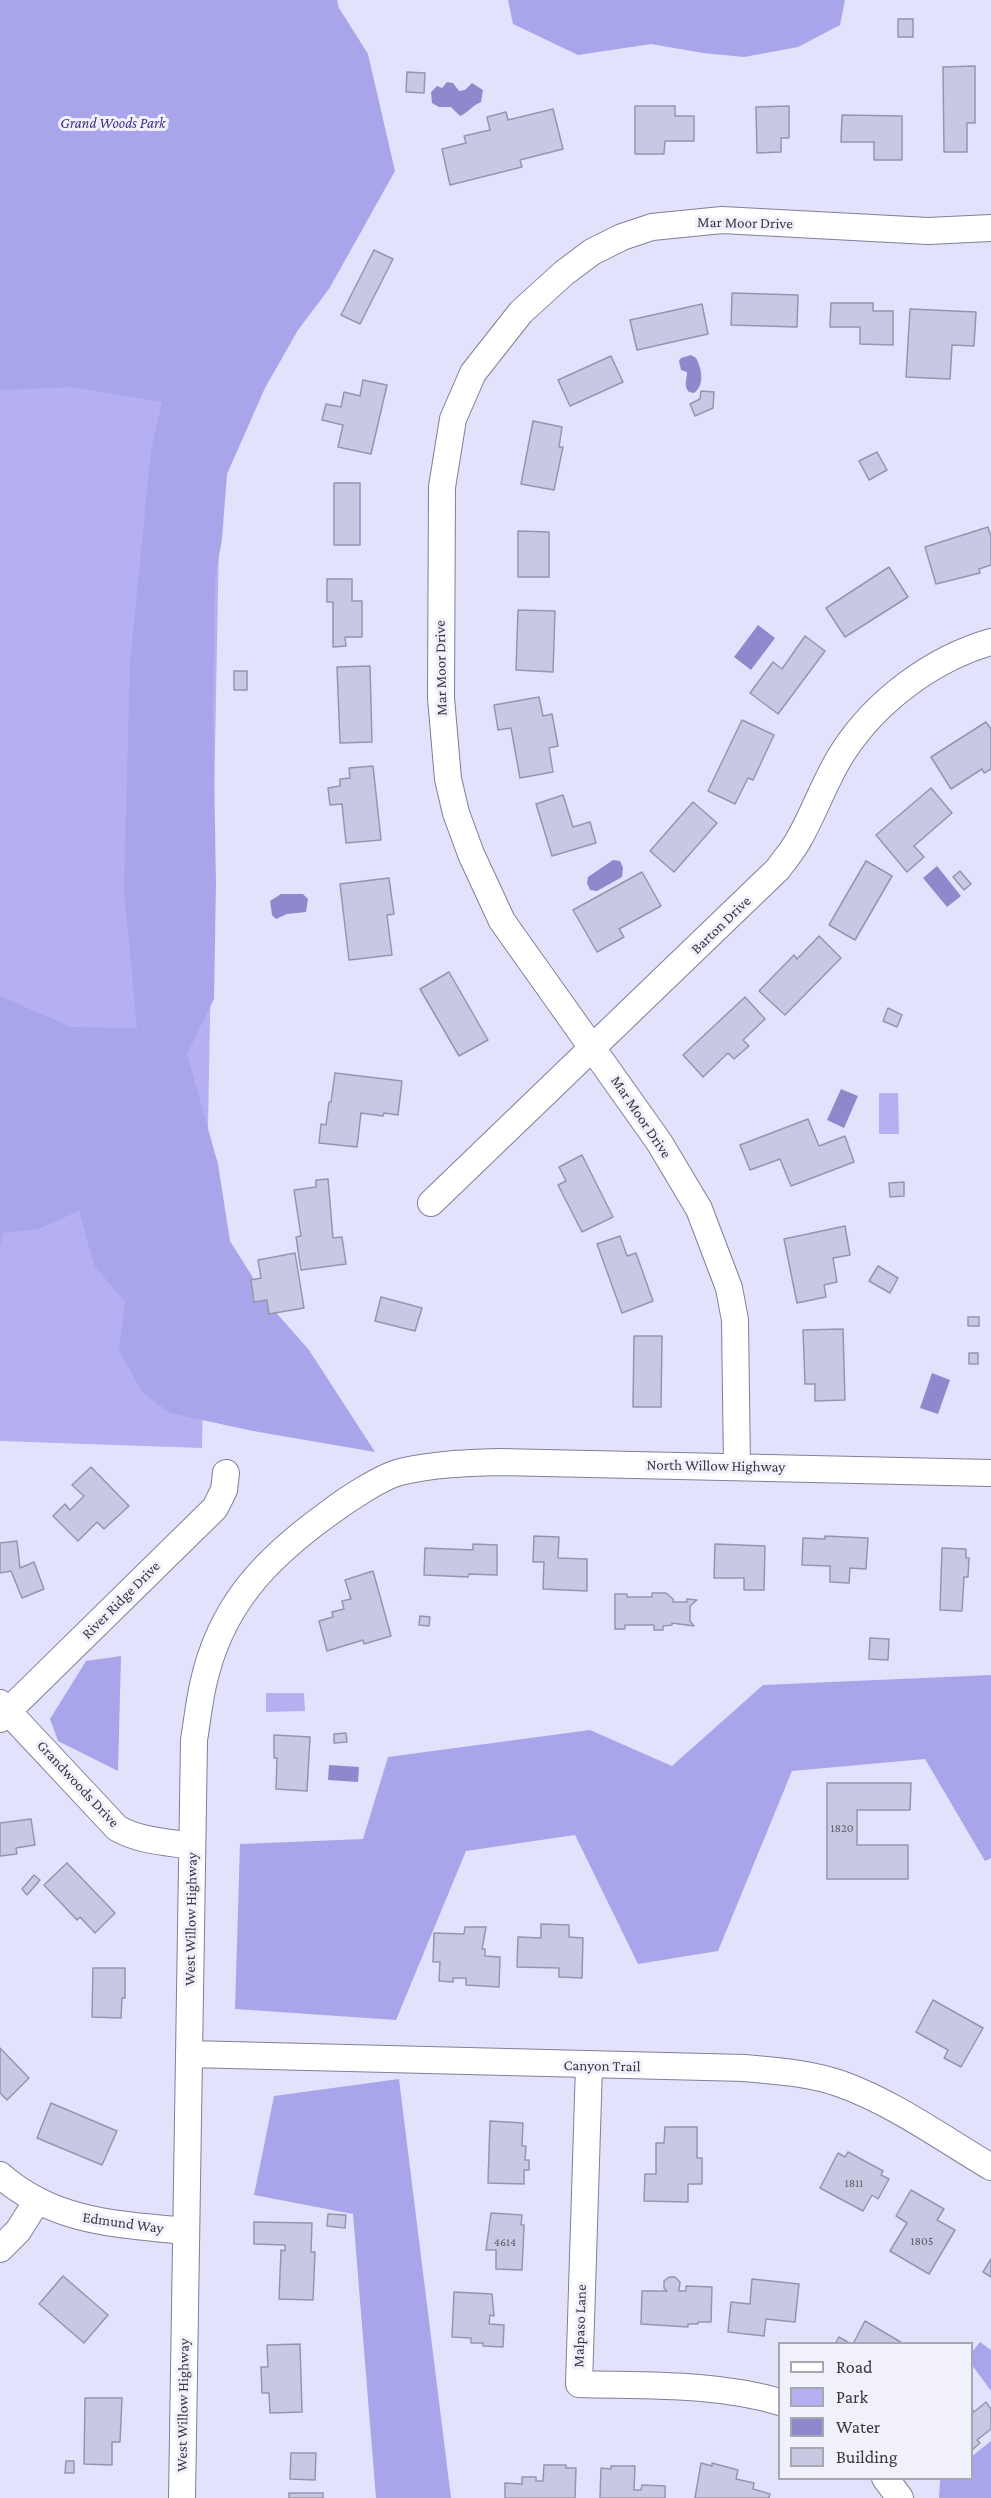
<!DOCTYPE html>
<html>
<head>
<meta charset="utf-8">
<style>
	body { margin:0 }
	#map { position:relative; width:991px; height:2498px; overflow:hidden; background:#e3e2fc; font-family:"Crimson Pro",serif }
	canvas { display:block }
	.legend { position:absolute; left:778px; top:2342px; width:195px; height:138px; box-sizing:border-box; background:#f1f1fc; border:2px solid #a7a7b1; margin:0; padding:8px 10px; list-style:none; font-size:18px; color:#373741 }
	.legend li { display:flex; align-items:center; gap:12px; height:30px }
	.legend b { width:30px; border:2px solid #a7a7b1 }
</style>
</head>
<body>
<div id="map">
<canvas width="991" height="2498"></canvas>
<ul class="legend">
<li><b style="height:8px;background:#fff"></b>Road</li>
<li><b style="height:16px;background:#b4b0f2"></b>Park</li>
<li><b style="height:16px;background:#8e89cc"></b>Water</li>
<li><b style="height:16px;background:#c9c8e2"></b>Building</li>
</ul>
</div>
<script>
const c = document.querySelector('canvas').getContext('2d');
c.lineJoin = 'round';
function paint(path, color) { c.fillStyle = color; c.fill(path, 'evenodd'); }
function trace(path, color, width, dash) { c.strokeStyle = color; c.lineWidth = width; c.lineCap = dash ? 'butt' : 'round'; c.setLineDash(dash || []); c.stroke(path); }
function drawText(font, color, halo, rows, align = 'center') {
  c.font = font + ' "Crimson Pro",serif'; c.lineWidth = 6; c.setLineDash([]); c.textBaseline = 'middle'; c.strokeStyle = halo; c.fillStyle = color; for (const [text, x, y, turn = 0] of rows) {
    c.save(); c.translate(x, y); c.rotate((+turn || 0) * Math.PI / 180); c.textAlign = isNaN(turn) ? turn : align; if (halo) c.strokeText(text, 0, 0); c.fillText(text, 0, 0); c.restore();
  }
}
const green = new Path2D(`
	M 0,0 L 229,0 L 202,1448 L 0,1441 Z
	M 879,1093 L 898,1093 L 899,1134 L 879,1134 Z
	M 266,1693 L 304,1693 L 305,1711 L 266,1712 Z`);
const forest = new Path2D(`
	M 0,0 L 337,0 L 339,8 L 368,54 L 395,171 L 329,289 L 298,330 L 265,388 L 227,474 L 222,539 L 215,578 L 213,714 L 216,883 L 214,999 L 187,1054 L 218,1164 L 230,1241 L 272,1308 L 309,1350 L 375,1452 L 253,1431 L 170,1413 L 143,1393 L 119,1351 L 125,1302 L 94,1265 L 79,1211 L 38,1229 L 3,1233 L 0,1247 L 0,996 L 71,1027 L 137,1028 L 124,890 L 130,662 L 151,450 L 162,402 L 72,387 L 0,390 Z
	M 508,0 L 845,0 L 840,25 L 798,47 L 744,57 L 703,53 L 651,44 L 578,55 L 513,24 Z
	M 121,1656 L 118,1771 L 58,1741 L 50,1719 L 86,1661 Z
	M 991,1675 L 991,1858 L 985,1861 L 925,1759 L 792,1771 L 718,1951 L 638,1964 L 575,1835 L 466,1851 L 396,2020 L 235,2009 L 240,1844 L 363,1839 L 388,1757 L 590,1730 L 672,1766 L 763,1685 Z
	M 399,2079 L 451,2498 L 376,2498 L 353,2214 L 254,2195 L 274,2096 Z
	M 980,2342 L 991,2350 L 991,2391 L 972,2365 L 972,2352 Z
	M 991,2441 L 991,2498 L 939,2498 L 940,2480 L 942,2479 L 972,2478 L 972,2456 Z`);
const water = new Path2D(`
	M 447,82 L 453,83 L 459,91 L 465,90 L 472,83 L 483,90 L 481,102 C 471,106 468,113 460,116 L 451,107 L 439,107 L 432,103 L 431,92 L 437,86 L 442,88 Z
	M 691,355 L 696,358 C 702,369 705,385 694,393 L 689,392 C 683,385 687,381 687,372 L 681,370 L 679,361 L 681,358 Z
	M 758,625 L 775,638 L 751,670 L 734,657 Z
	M 613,860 L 620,861 L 623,868 L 622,877 L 597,891 L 590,890 L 587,883 L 588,877 Z
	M 937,866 L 961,896 L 947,907 L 923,878 Z
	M 281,894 L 303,894 L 308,899 L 306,912 L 287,914 L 276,919 L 272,915 L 270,901 Z
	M 841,1089 L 858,1096 L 844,1128 L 827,1120 Z
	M 932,1373 L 950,1380 L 938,1414 L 920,1408 Z
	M 329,1765 L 359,1767 L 358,1782 L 328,1780 Z`);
const building = new Path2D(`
	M 898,19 L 913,19 L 913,37 L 898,37 Z
	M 975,66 L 975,123 L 967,123 L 967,152 L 944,152 L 943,67 Z
	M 407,72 L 425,73 L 424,93 L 406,92 Z
	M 635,106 L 675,106 L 675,116 L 694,116 L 694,141 L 665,141 L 664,154 L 635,154 Z
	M 789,106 L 789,138 L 781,138 L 781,152 L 757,153 L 756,107 Z
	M 553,109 L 563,149 L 520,160 L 522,167 L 450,185 L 442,149 L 466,143 L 464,136 L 490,130 L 487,117 L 506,112 L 508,120 Z
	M 842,115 L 902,116 L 902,160 L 874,160 L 874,142 L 841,142 Z
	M 374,250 L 393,259 L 360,324 L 341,315 Z
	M 732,293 L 798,295 L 797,327 L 731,325 Z
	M 831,303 L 873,303 L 873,311 L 893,311 L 893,345 L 860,344 L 860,327 L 830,327 Z
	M 702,304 L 708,334 L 637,350 L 630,320 Z
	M 910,309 L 976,312 L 974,346 L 952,345 L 950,379 L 906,377 Z
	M 611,356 L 623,382 L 570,406 L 558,380 Z
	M 363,380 L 387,385 L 371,454 L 338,447 L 343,425 L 322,420 L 326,404 L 341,407 L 344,392 L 360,396 Z
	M 701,391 L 714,392 L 713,408 L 695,416 L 690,404 L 700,399 Z
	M 533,421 L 562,427 L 559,447 L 563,447 L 554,490 L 521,484 Z
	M 877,452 L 887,470 L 869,480 L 859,461 Z
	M 334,483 L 360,483 L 360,545 L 334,545 Z
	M 988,527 L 991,537 L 991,565 L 979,569 L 980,573 L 936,584 L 925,547 Z
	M 518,531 L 549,532 L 549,577 L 518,577 Z
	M 889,567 L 908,597 L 845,637 L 826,608 Z
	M 327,579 L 352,579 L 352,601 L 362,601 L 362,637 L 345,637 L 346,646 L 333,647 L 333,602 L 327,602 Z
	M 518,610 L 555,611 L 553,672 L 516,670 Z
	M 805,636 L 825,651 L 778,714 L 750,693 L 773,662 L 782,669 Z
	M 370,666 L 372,742 L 340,743 L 337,667 Z
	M 234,671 L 247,671 L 247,690 L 234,690 Z
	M 539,697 L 543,716 L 552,714 L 558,746 L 549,748 L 553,772 L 520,778 L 511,728 L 498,730 L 494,705 Z
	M 742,720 L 774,735 L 753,780 L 748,778 L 735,804 L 708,791 Z
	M 986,722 L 991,729 L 991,769 L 984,773 L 982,769 L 951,789 L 931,757 Z
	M 373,766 L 381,840 L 346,843 L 342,804 L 330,805 L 328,788 L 340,786 L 340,779 L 350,778 L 349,768 Z
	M 931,788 L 952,813 L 914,846 L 924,857 L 907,872 L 876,835 Z
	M 563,795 L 573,827 L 590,822 L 596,843 L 552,856 L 536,804 Z
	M 693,802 L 717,823 L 674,872 L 650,851 Z
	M 866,861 L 892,876 L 855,940 L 829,925 Z
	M 960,871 L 971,884 L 964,890 L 953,877 Z
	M 642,872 L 661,906 L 619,929 L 624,937 L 597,952 L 573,910 Z
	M 389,878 L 394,914 L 387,915 L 392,955 L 349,960 L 340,884 Z
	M 819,936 L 841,958 L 785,1015 L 759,991 L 794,955 L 797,959 Z
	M 449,972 L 488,1040 L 459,1056 L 420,989 Z
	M 745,997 L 765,1019 L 743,1040 L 749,1046 L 734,1059 L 728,1053 L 703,1077 L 683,1055 Z
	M 888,1008 L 902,1015 L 897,1027 L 883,1021 Z
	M 335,1073 L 402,1081 L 398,1115 L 384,1113 L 383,1116 L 361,1113 L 357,1147 L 319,1143 L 321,1124 L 326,1125 L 329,1102 L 331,1102 Z
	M 808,1119 L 819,1146 L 845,1136 L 854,1162 L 791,1186 L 780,1159 L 750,1170 L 740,1145 Z
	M 582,1155 L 613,1217 L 582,1232 L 558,1185 L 566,1181 L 559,1167 Z
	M 328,1179 L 333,1238 L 342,1237 L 346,1264 L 301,1270 L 296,1237 L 301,1236 L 294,1190 L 316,1187 L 316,1180 Z
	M 904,1182 L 904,1196 L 890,1197 L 889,1183 Z
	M 845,1226 L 850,1255 L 833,1258 L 837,1282 L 824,1285 L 826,1297 L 797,1303 L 784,1239 Z
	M 620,1236 L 627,1256 L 636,1253 L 653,1301 L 622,1313 L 597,1244 Z
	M 295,1253 L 304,1308 L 269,1314 L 267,1300 L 254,1302 L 251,1280 L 261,1278 L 258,1260 Z
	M 878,1266 L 898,1278 L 890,1293 L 869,1281 Z
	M 381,1297 L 422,1308 L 415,1331 L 375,1321 Z
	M 968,1317 L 979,1317 L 979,1326 L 968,1326 Z
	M 843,1329 L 845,1400 L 815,1401 L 815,1384 L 805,1384 L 803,1330 Z
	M 634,1336 L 662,1336 L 661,1407 L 633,1407 Z
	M 969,1353 L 978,1353 L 978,1364 L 969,1364 Z
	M 91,1467 L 129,1506 L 104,1529 L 97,1522 L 78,1541 L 53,1516 L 65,1504 L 70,1510 L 84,1496 L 72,1485 Z
	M 534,1536 L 559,1537 L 558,1558 L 587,1559 L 587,1591 L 543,1589 L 544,1562 L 533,1562 Z
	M 825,1536 L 868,1538 L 866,1569 L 850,1568 L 849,1583 L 830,1582 L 830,1566 L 802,1565 L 803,1538 L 825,1539 Z
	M 17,1541 L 20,1568 L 34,1562 L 44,1589 L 22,1598 L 11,1571 L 0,1573 L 0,1543 Z
	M 473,1544 L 497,1545 L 497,1575 L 469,1574 L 468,1577 L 424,1575 L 425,1548 L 473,1550 Z
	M 715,1544 L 765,1546 L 764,1590 L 744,1590 L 744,1578 L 714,1578 Z
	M 942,1548 L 966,1549 L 966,1558 L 969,1558 L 968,1577 L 964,1577 L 962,1611 L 940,1610 Z
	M 373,1571 L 391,1636 L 364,1644 L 363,1640 L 327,1651 L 319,1621 L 333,1617 L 332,1612 L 344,1609 L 342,1601 L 351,1599 L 345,1580 Z
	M 652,1593 L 666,1593 L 673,1599 L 673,1602 L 687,1602 L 687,1599 L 697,1600 L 690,1606 L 690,1621 L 694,1626 L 672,1623 L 672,1625 L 663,1626 L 663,1630 L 654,1630 L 654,1625 L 625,1625 L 625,1629 L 615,1629 L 615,1594 L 627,1594 L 627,1597 L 652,1597 Z
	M 420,1616 L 430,1617 L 429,1626 L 419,1625 Z
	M 870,1638 L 889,1639 L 888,1660 L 869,1659 Z
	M 346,1733 L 347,1742 L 334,1743 L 334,1734 Z
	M 274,1735 L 310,1737 L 307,1791 L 276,1789 L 277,1758 L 274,1758 Z
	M 827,1783 L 911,1783 L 910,1810 L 857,1810 L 857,1845 L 908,1845 L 908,1879 L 827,1879 Z
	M 31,1819 L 35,1845 L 16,1848 L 17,1854 L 0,1856 L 0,1823 Z
	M 67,1863 L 115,1913 L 95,1933 L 80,1917 L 77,1920 L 44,1885 Z
	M 34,1875 L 40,1880 L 27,1895 L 22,1889 Z
	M 541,1924 L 569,1925 L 569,1937 L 583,1938 L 582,1978 L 559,1977 L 559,1968 L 517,1967 L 518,1937 L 541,1938 Z
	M 465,1927 L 486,1927 L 482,1949 L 485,1949 L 485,1956 L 500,1957 L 499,1987 L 466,1985 L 466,1978 L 453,1978 L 453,1982 L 439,1981 L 440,1962 L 433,1962 L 434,1933 L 464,1934 Z
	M 93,1968 L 125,1968 L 125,1998 L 122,1998 L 121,2018 L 92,2017 Z
	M 933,2000 L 983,2028 L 961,2067 L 944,2058 L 948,2050 L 916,2032 Z
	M 0,2048 L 29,2078 L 7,2100 L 0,2093 Z
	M 51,2103 L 117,2131 L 102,2165 L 37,2138 Z
	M 490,2121 L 523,2123 L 522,2146 L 526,2146 L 525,2160 L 529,2160 L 529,2170 L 524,2170 L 524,2184 L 488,2183 Z
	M 665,2127 L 697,2127 L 697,2158 L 702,2158 L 702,2184 L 688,2184 L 688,2202 L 644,2201 L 645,2174 L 656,2174 L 656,2143 L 664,2143 Z
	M 848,2152 L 883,2171 L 881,2175 L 889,2179 L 878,2199 L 872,2195 L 863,2211 L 820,2188 L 838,2153 L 845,2157 Z
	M 911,2190 L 944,2209 L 937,2220 L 955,2230 L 929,2274 L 890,2251 L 907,2223 L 896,2216 Z
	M 491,2213 L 522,2215 L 521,2225 L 524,2225 L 522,2270 L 496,2269 L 496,2250 L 486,2250 Z
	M 328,2214 L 346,2215 L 345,2228 L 327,2226 Z
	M 254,2222 L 312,2223 L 311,2252 L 315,2252 L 313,2300 L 279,2299 L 281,2250 L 285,2251 L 285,2245 L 254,2244 Z
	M 991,2259 L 991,2277 L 983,2272 Z
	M 63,2276 L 108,2315 L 84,2343 L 39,2304 Z
	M 669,2277 L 675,2277 L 680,2282 L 679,2291 L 686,2291 L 686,2286 L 712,2287 L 711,2322 L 698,2322 L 698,2324 L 688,2324 L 688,2327 L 641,2324 L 642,2291 L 667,2291 L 664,2288 L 664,2281 Z
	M 752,2279 L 799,2284 L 795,2322 L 766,2319 L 764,2336 L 728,2332 L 731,2302 L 750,2304 Z
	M 454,2292 L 492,2294 L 494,2316 L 490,2315 L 489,2324 L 504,2325 L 503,2347 L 483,2346 L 483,2343 L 471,2343 L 471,2338 L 452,2337 Z
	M 865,2321 L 904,2344 L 853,2344 Z
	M 839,2337 L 851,2344 L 835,2344 Z
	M 300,2344 L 302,2412 L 270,2413 L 269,2393 L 262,2393 L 261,2367 L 268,2367 L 267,2345 Z
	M 85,2398 L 122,2398 L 120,2442 L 112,2442 L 112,2465 L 84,2464 Z
	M 986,2402 L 991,2409 L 991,2429 L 977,2440 L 980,2443 L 972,2450 L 972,2409 L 974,2412 Z
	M 291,2453 L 316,2453 L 315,2480 L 290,2479 Z
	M 66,2461 L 74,2461 L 74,2473 L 65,2473 Z
	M 701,2463 L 712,2466 L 712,2463 L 738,2470 L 736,2479 L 754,2483 L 753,2489 L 770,2494 L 769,2498 L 695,2498 Z
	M 544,2465 L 566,2465 L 566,2468 L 576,2468 L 575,2498 L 505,2498 L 505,2483 L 522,2484 L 522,2477 L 536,2477 L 536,2481 L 543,2481 Z
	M 611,2466 L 635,2466 L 634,2490 L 641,2490 L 642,2485 L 665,2486 L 665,2498 L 600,2498 L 601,2468 L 611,2469 Z
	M 289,2493 L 323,2493 L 323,2498 L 289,2498 Z`);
const minor = new Path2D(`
	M 431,1203 L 778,869 C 785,859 794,849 799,839 C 815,811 825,780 843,752 C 876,701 932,659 991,642
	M 737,1467 L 735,1320 L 729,1288 L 699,1209 L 659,1142 L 502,921 L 471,854 L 456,813 L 448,779 L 441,698 L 442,487 L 453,419 L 473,373 L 521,312 L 564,273 L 592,252 L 622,237 L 652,227 L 722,220 L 928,231 L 991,228
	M 0,1703 L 117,1828 C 139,1841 167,1842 192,1846
	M 0,1719 L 215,1508 L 224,1490 L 226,1473
	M 189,2054 L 745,2068 C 777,2071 810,2073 841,2084 C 894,2103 942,2138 991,2167
	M 589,2066 L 579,2384 C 646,2386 715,2383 780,2402
	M 0,2175 C 55,2223 117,2224 185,2231
	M 0,2249 L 18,2231 L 37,2201
	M 885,2478 L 900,2498
	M 182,2498 L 194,1740 C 197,1722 199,1703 203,1685 C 220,1606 265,1559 329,1513 C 346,1500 381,1477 400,1472 C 433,1464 466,1463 500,1462 L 991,1473`);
const numberNames = [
	["1820",842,1828],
	["1811",854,2183],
	["1805",922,2241],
	["4614",505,2242]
];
const parkNames = [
	["Grand Woods Park",113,123]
];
const streetNames = [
	["Mar Moor Drive",745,223,1],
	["Mar Moor Drive",441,668,-91],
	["Barton Drive",721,925,-44],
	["Mar Moor Drive",641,1117,56],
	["North Willow Highway",716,1466,1],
	["River Ridge Drive",121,1600,-45],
	["Grandwoods Drive",78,1784,47],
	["West Willow Highway",191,1919,-89],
	["Canyon Trail",602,2066,1],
	["Edmund Way",123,2223,8],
	["Malpaso Lane",580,2326,-88],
	["West Willow Highway",183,2405,-89]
];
paint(green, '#b4b0f2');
paint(forest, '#a9a5ea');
paint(water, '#8e89cc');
paint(building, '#c9c8e2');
trace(building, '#9695ae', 1.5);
trace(minor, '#807f97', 28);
trace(minor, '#fff', 26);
drawText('12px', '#5c5b69', null, numberNames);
drawText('italic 15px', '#3f3080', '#f1f1fc', parkNames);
drawText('15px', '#373741', '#f1f1fc', streetNames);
</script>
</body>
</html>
